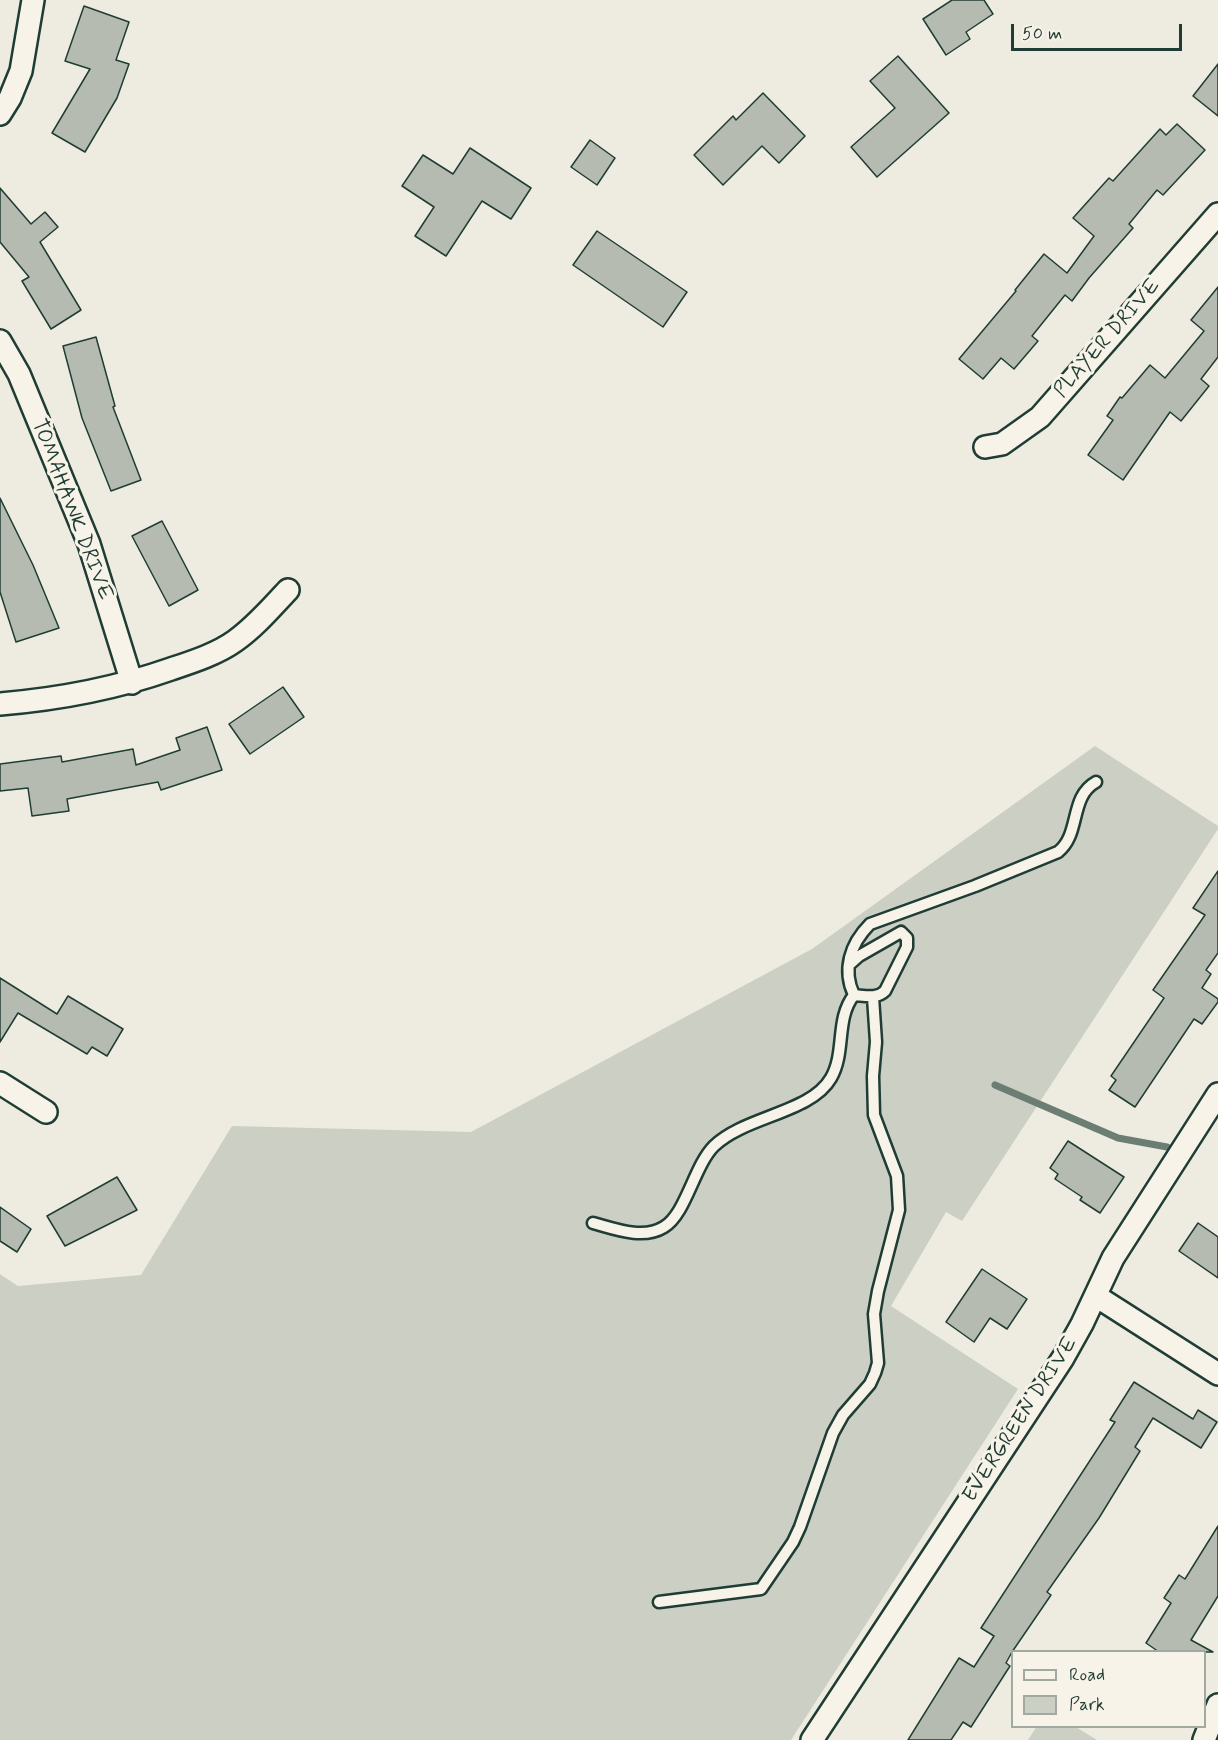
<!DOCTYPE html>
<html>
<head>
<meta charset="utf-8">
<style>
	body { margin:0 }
	#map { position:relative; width:1218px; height:1740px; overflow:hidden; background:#eeece1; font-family:Mynerve,sans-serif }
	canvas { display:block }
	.legend { position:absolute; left:1011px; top:1650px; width:195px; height:78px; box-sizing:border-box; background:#f7f3e8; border:2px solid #a1aaa0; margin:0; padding:8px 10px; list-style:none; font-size:18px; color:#1f3d34 }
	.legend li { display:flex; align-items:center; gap:12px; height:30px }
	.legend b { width:30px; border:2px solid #a1aaa0 }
	.scale { position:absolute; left:1011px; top:24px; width:171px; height:27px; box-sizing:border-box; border:3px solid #1f3d34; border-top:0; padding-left:8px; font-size:18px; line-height:21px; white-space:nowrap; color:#1f3d34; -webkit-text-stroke:4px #f7f3e8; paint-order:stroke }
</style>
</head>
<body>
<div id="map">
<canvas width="1218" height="1740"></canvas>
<ul class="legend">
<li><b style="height:8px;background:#f7f3e8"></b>Road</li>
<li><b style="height:16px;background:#cccfc4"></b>Park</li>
</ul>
<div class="scale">50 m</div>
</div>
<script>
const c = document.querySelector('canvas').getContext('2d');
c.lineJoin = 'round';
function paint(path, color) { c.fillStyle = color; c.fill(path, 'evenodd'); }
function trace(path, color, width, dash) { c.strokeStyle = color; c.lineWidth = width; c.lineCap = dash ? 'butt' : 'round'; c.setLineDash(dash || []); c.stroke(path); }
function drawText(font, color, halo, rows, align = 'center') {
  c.font = font + ' Mynerve,sans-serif'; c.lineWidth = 6; c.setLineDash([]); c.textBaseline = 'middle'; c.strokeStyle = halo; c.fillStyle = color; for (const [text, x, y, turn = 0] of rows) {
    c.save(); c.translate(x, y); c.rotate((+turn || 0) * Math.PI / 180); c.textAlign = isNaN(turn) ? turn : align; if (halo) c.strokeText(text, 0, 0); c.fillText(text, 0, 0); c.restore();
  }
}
const green = new Path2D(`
	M 1095,746 L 1218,826 L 1218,829 L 962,1221 L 946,1212 L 891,1306 L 1018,1389 L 791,1740 L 0,1740 L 0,1274 L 18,1286 L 141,1275 L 232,1126 L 471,1132 L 812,949 Z
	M 1037,1726 L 1076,1727 L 1097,1740 L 1028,1740 Z`);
const stream = new Path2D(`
	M 995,1085 L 1118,1138 L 1167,1147`);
const building = new Path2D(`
	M 952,0 L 984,0 L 993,14 L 966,32 L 970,39 L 946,55 L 923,19 Z
	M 84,6 L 129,22 L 116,60 L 129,64 L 117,98 L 85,152 L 52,133 L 90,69 L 65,61 Z
	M 898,56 L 949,113 L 877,177 L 851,147 L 895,108 L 870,81 Z
	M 1218,64 L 1218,116 L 1193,96 Z
	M 763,93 L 805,136 L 779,163 L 762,146 L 723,185 L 694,155 L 733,116 L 736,120 Z
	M 1177,124 L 1205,150 L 1163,195 L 1157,190 L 1129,224 L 1133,228 L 1089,278 L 1072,301 L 1065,295 L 1032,336 L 1038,341 L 1014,369 L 1001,358 L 983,379 L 959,359 L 1016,291 L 1015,290 L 1044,254 L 1067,273 L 1094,236 L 1073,218 L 1109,178 L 1113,181 L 1160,129 L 1166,135 Z
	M 590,140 L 615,158 L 597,185 L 571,167 Z
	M 470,148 L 531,188 L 511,219 L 482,201 L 446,256 L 415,236 L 434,207 L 402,186 L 423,155 L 453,174 Z
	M 0,188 L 31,224 L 45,212 L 58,227 L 40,242 L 81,310 L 51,329 L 22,281 L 29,277 L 0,242 Z
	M 597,231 L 687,292 L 663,327 L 573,265 Z
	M 1218,287 L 1218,357 L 1201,379 L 1209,386 L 1181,421 L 1170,412 L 1123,480 L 1088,455 L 1113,420 L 1107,416 L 1120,397 L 1122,398 L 1150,365 L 1165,378 L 1204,331 L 1191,320 Z
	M 96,337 L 115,406 L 113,407 L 141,480 L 111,491 L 82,418 L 63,346 Z
	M 0,498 L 33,565 L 59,628 L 16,642 L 0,592 Z
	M 162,521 L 198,590 L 169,606 L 132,536 Z
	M 283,687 L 304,717 L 250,754 L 229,724 Z
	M 207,727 L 222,770 L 161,790 L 158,782 L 67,799 L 69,811 L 32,816 L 28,788 L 0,791 L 0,764 L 61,756 L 62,762 L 133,749 L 136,765 L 180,750 L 176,738 Z
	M 1218,871 L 1218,953 L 1206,970 L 1211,974 L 1202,988 L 1218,999 L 1218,1002 L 1202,1024 L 1194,1019 L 1135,1107 L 1109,1090 L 1116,1080 L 1111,1076 L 1164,998 L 1153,990 L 1205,915 L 1193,908 Z
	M 0,978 L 57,1014 L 68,996 L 123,1029 L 107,1056 L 92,1047 L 87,1054 L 18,1013 L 0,1042 Z
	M 1068,1141 L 1124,1177 L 1100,1213 L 1080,1200 L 1082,1197 L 1055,1179 L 1058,1174 L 1050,1168 Z
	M 117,1177 L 137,1210 L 65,1246 L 47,1216 Z
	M 0,1207 L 31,1229 L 17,1252 L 0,1241 Z
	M 1198,1223 L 1218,1237 L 1218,1278 L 1179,1251 Z
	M 982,1269 L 1027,1299 L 1007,1329 L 990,1318 L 974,1342 L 946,1322 Z
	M 1134,1382 L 1193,1419 L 1198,1410 L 1217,1422 L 1201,1448 L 1153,1418 L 1135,1447 L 1140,1451 L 1099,1518 L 1047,1592 L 1051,1595 L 1012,1652 L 1006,1663 L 1010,1666 L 971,1727 L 963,1722 L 951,1740 L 908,1740 L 959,1658 L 974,1667 L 994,1636 L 981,1628 L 1115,1422 L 1110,1420 Z
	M 1218,1526 L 1218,1596 L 1191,1640 L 1213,1652 L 1159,1652 L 1146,1643 L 1171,1603 L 1164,1598 L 1179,1575 L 1185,1579 Z`);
const service = new Path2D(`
	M 850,964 L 859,956 L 901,932 L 907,938 L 907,947 L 885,991 C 877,999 866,996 854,995
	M 854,995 C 842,970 850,944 870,924 L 975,886 L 1058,852 C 1081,834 1069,797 1096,782
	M 593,1223 C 615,1229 643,1240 664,1227 C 686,1214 694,1166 714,1146 C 745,1116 811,1113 831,1078 C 846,1052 835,1019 854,995
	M 659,1602 L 761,1589 L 793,1542 L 800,1527 L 833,1433 L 843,1415 L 870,1384 L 875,1373 L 878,1363 L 874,1314 L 878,1291 L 899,1210 L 897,1176 L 874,1115 L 873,1076 L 876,1042 L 873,997`);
const minor = new Path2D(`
	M 0,114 L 10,98 L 21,71 L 33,0
	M 0,341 L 19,374 L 89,544 L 132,683
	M 985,447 L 1002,444 L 1040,417 L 1218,214
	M 0,704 C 61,699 114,689 171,669 C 192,662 217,654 235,641 C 255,627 271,608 288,590
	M 0,1083 L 46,1112
	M 1096,1296 L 1218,1374
	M 812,1740 L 1063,1358 L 1082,1324 L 1113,1258 L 1218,1094
	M 1204,1740 L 1218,1705`);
const streetNames = [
	["PLAYER DRIVE",1108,339,-49],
	["TOMAHAWK DRIVE",71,510,69],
	["EVERGREEN DRIVE",1021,1420,-57]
];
paint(green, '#cccfc4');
trace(stream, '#6c7e74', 7);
paint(building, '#b5bbb0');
trace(building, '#1f3d34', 1.5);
trace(service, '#1f3d34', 15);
trace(minor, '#1f3d34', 26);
trace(service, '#f7f3e8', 10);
trace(minor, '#f7f3e8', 21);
drawText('21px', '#1f3d34', '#f7f3e8', streetNames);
</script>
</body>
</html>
